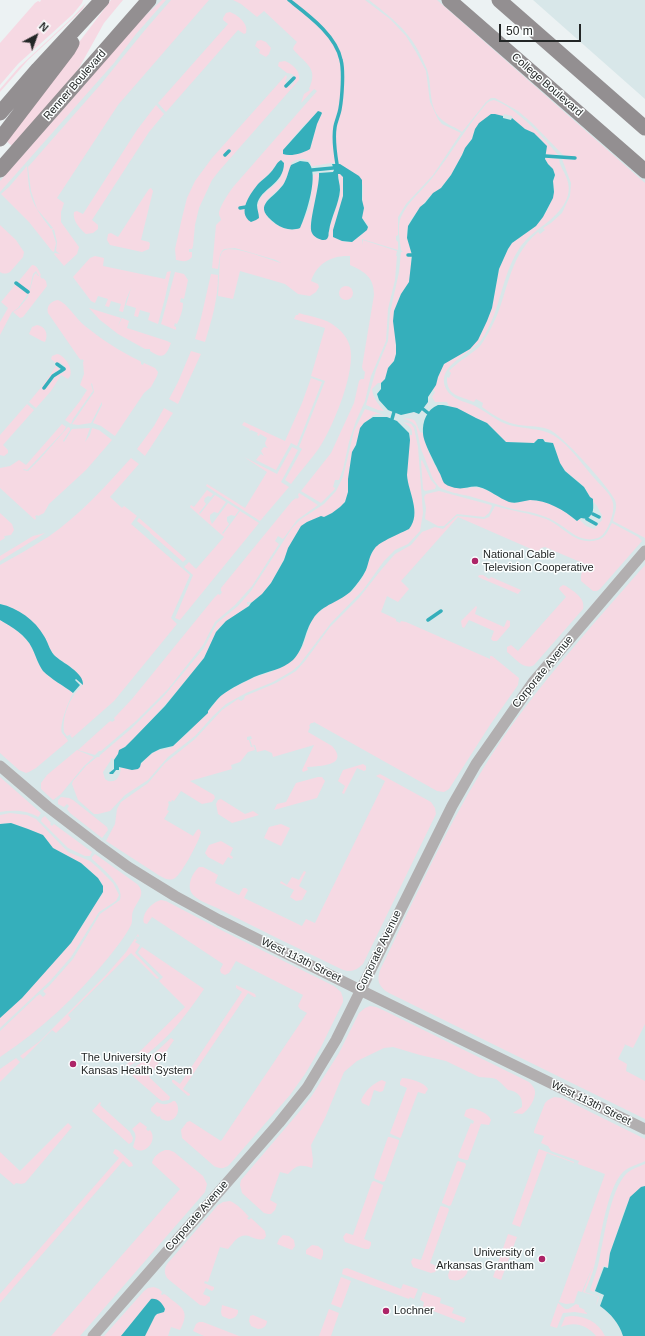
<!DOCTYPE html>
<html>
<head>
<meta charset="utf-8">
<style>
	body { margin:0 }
	#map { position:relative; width:645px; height:1336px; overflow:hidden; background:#ecf2f3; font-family:Arial,sans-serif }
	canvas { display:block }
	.north { position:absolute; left:16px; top:16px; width:40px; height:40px; -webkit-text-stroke:3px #fcffff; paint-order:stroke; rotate:41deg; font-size:11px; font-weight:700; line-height:16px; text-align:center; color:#232626 }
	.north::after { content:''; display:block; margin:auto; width:14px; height:18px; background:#232626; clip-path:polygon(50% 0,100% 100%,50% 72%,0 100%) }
	.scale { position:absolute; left:499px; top:24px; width:82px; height:18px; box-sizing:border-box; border:2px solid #232626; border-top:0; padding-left:5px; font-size:12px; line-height:14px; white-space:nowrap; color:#232626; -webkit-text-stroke:3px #fcffff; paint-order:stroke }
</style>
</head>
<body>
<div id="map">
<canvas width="645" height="1336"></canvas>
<div class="north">N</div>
<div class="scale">50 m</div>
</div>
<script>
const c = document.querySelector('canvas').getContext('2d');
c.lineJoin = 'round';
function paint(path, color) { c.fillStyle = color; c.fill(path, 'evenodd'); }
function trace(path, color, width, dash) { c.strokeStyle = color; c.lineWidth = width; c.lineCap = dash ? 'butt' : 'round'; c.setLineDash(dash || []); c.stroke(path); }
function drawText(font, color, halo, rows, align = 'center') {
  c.font = font + ' Arial,sans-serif'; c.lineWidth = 3; c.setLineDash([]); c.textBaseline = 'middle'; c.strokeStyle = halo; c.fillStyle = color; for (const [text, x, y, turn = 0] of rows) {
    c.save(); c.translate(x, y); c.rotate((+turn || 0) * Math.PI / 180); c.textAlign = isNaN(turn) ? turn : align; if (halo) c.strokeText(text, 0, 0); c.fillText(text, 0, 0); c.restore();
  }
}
const built = new Path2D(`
	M 149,0 L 449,0 L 645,171 L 645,1336 L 0,1336 L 0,170 Z
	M 533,0 L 645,0 L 645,99 Z`);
const green = new Path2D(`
	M 41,0 L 83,0 L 82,3 L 73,14 L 18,64 L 0,85 L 0,43 L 35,3 L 38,1 L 40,2 Z
	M 111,0 L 123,0 L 104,23 L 79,68 L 69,82 L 12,146 L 5,140 Z
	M 162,0 L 166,0 L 136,34 L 114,63 L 0,192 L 0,181 L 73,98 L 133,27 Z
	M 171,0 L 209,0 L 118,105 L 57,198 L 64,203 L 61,212 L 61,222 L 79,247 L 77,254 L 64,266 L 54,254 L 55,253 L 60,254 L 56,251 L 57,242 L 54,229 L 52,230 L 56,243 L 54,252 L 52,251 L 29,222 L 1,194 L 9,187 L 27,166 C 28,175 28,184 30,192 C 33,206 42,217 51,229 L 53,228 L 37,209 L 31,191 L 28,167 L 101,84 L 145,30 Z
	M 233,0 L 365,0 L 390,19 L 406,36 L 416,52 L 426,71 L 430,102 L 438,119 L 442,124 L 461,133 L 433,175 L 406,204 L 398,217 L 398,235 L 396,236 L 396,240 L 398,242 L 398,250 L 362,239 L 362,245 L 363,240 L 397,251 L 396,256 L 397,256 L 395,280 L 388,309 L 386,341 L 371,376 L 365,401 L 356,421 L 349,442 L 343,469 L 339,480 L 335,480 L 333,487 L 335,488 L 334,490 L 321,503 L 301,491 L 331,453 L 354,403 L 359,381 L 361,379 L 364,379 L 365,372 L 363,370 L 362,367 L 374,295 C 374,277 365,272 350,265 L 350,256 C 332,255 317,263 311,281 L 318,284 L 319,287 L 316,292 L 310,296 L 298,294 L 285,284 L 240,271 L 233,299 L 218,296 L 220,257 C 221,255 221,253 223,251 C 232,244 270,260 281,263 L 276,260 L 235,248 L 224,249 L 222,251 L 220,255 L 218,269 L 212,268 L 216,225 L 221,220 C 221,218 219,216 219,214 C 219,207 230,191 234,186 L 317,91 L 314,89 L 301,103 L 304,94 L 310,90 L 309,89 C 319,67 305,64 293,49 L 294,46 L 297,42 L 264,11 L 257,17 L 241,4 ZM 322,114 L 317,124 L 311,147 L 302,153 L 285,155 L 283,150 L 304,125 ZM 303,159 L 310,161 L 311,164 L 311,166 L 314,166 L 331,163 L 340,164 L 363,185 L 362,218 L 368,225 C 367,230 365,232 361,235 C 350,246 343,243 333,234 L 343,196 L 343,177 L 340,173 L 338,174 C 338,181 341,186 340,193 C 338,208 329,222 328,237 L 311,223 L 318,190 L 319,173 L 313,175 L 310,206 L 300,228 C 289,233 271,225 266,214 C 264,211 266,206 266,201 L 284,184 L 292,165 L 291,163 L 296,160 ZM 280,160 C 280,164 282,169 282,173 C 280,189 255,189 258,213 L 254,190 L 260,182 L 271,172 Z
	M 369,0 L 437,0 L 645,183 L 645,538 L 613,521 C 614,514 618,508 615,500 C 609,487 563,436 550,430 C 540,425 526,427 514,424 C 502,421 492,414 482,407 L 483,403 L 476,399 L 474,402 C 460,396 446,396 447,377 L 449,378 L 451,373 L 449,371 C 458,361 471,355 480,346 C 484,341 487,335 490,330 C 509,296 506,259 538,232 L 540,234 L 545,230 L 543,228 L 551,223 L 562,213 L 570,196 L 571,183 L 562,159 L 575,160 L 575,157 L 564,156 L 532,123 L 518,111 L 495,98 L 491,98 L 486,102 L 462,132 C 456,127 447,125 441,119 C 427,106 433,83 426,67 C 412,33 397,22 369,0 Z
	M 86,3 L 82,10 L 28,60 L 0,92 L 0,89 L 19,67 L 71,19 Z
	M 230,12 C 238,15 249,24 246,33 L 244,34 L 238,30 L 166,112 L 158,103 L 228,24 L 223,20 L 223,18 L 226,13 Z
	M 261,40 L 266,42 L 271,48 L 269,54 L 266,57 L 259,53 L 260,50 L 255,46 L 257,41 Z
	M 285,61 C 292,64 301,71 299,80 L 219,171 L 212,180 L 199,208 L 195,225 L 193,246 L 192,249 L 189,249 L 189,252 L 192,252 L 192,257 C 187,263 182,261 176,260 L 175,249 L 182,218 L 187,198 L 195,181 L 212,158 L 286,75 L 287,77 L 285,82 L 288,84 L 290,87 L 294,83 L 295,77 L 292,74 L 287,73 L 278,66 L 279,62 Z
	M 494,100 C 517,108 543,137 558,155 L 549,155 L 545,153 C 545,139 538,136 527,130 C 521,127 517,122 512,118 L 512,116 L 504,114 L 503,116 L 496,115 L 475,129 L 472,139 L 465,148 L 462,155 L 451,175 L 441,188 L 429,197 L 410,221 L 407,231 L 411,253 L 407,254 L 411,257 L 411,269 L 409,282 L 401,294 L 394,311 L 396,352 L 394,361 L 389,366 L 385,379 L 381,383 L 378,383 L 372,389 C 373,398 379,405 384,411 L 378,410 L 366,405 L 376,370 L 388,341 L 390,313 L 399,272 L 401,252 L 403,252 L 401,250 C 400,240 397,226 401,217 C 408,201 423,190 433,177 C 452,152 467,126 487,103 L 490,101 Z
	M 156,105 L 164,114 L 149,132 L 92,220 L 98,225 L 98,229 L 93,233 L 86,234 C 80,229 72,220 74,212 L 77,211 L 83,214 L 137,130 Z
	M 548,158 L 559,159 C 560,170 572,179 568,195 C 560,221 533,227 519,249 C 501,276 501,311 482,339 C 473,352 446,362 444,378 C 443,384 446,390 450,394 C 457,401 467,402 475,406 C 487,412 496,421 509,425 C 523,429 541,428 553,435 C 570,445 583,466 596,480 C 602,487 611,494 613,503 C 615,512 608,532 600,537 C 596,539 590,540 586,539 C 576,538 567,529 559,524 C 553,520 547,517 540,515 C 530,511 519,511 509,508 C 496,504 482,500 469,496 C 459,494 448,492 439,487 L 433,479 L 421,449 L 416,426 L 412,422 L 403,418 C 417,420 414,418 420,432 L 423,433 C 425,443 432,463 439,471 C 445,478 459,484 466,489 C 482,482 495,497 510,502 C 517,504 522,501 528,500 C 546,499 564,509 576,521 L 579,519 L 586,526 L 594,529 L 602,520 L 602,515 C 599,511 597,503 593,502 L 593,499 C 588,496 587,490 584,487 C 576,478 564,473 559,462 C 557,457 557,449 553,444 C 550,441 546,443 543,439 L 536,440 L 534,443 L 506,442 L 487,423 L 476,418 L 457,408 L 449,406 L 447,402 L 435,402 L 432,397 L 435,392 L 433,390 L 436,385 L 438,377 L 444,364 L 470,349 L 482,332 L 492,308 L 499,269 L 508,249 L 512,243 L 536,226 L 547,211 L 554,192 L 553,181 L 555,175 L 553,169 L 548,164 L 545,159 Z
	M 151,188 L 153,191 L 141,240 L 149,242 L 150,244 L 149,249 L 142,252 L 110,245 L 107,240 L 108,234 L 111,233 L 118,237 L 145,195 L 149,189 Z
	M 0,225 L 16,240 L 24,252 L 23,257 L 10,272 C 6,274 3,274 0,272 Z
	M 95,256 L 104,258 L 103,266 L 165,279 L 167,272 L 171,271 L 165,298 L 158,324 L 148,320 L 150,313 L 140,310 L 138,317 L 134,316 L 136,308 L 126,305 L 131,288 L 126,300 L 123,312 L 119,311 L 121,304 L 111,301 L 109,307 L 105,306 L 108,299 L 98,296 L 95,303 L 91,301 L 73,277 L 90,258 Z
	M 32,265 C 37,265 39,271 41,275 L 40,276 L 42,279 L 43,278 L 46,281 L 47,286 L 23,317 L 20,318 L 13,312 L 19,308 L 28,297 L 34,275 L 36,273 L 38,276 L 39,276 L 36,271 L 33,274 L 29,292 L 18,282 Z
	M 175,272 L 184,274 L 188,280 L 184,299 L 181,298 L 180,302 L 183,303 C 183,310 180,318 177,324 L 175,323 L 174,326 L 176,327 L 176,330 L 161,324 Z
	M 211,274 L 218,275 C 218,300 212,319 205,342 L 195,339 L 201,318 Z
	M 15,285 L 17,285 L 28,294 L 18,308 L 12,312 L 0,335 L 0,322 L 8,308 L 1,302 Z
	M339 293a7 7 0 1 1 14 0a7 7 0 1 1-14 0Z
	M 58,300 C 67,303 76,319 85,326 C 101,339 121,352 140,361 L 141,362 L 141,364 L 143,365 L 144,363 L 155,368 L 158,372 L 157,376 L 151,387 L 144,393 L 115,436 L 101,426 L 93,423 L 102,405 L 102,402 L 91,423 L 78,425 L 72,424 L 94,392 L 92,383 L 91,384 L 93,391 L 73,419 L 71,424 L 65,420 L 80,401 L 87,390 L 80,385 L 84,374 L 83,362 L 84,361 L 82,359 L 81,360 L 79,358 L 48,313 C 46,306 51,301 58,300 Z
	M 89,308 L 121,318 L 118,326 L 122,318 L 129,321 L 127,328 L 167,341 L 171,343 C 166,357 162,359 150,351 L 150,349 L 145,349 L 118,334 L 100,320 Z
	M 299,313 C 311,317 326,318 336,327 C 343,332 348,339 350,347 C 356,371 334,424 321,445 C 312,459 300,471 291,484 L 285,480 L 302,449 L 299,447 L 325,381 L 311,376 L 325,328 L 294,319 L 296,315 L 298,315 Z
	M 37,325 C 45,326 49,334 45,342 L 42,341 L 29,334 L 32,327 Z
	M 191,351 L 201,354 L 178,404 L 169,399 L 178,382 Z
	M 57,354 C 65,355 76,372 68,379 L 61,375 L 51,391 L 36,408 L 29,402 L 43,385 L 56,366 L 59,369 L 57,372 L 55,371 L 44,386 L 46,389 L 57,374 L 63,373 L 66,368 L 60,362 L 57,364 L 51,359 L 52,356 Z
	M 311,378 L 322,382 L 297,446 L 291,443 L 276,470 L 256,460 L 259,456 L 261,454 L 264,456 L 261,451 L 263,448 L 265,447 L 268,448 L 266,446 L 265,443 L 267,438 L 260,434 L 259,436 L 257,435 L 258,433 L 251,430 L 250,431 L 249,430 L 250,429 L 242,425 L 244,422 L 285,441 L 302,403 Z
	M 27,404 L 34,410 L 3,445 L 8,450 L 8,453 L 4,456 L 0,455 L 0,435 Z
	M 164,408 L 173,413 L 145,456 L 137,449 L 154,426 Z
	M 365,409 L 384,415 L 376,414 L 372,416 C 370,420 366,420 363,424 C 359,430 359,437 356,444 C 355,447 353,449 352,452 C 351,460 349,471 348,479 C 348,488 349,496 344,503 C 341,508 330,516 324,517 C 316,518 305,521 300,528 C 290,543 270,597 253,602 C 251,602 249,602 247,602 L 247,604 L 249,606 L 245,608 C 237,615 227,620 220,627 C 211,636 211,650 203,659 C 184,684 163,708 141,731 C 136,736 127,747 121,749 L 114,759 L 111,758 L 111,760 L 103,772 L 105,779 L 108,781 C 117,783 120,776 121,768 L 140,765 L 149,756 L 156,751 L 171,748 L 190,731 L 204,715 L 207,713 L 221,695 L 237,686 L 255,677 L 271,672 L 295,658 L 303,646 L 310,624 L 313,618 L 326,606 L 343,597 L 352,591 L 361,580 L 366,570 L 368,561 L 375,547 L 385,540 L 409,529 C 422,513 408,492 407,475 L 410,435 L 412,435 C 413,428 408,425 403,422 L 411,424 L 414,428 L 418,447 L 423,513 L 420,531 L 408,544 L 395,550 L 384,561 L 363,590 L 331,623 L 299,665 L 292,671 L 273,682 L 246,693 L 226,704 L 213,716 L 195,736 L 168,757 L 148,780 L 125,795 L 110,811 L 98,814 L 94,814 L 78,800 L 72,784 L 73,781 L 86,766 L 97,757 L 100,757 L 99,756 L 132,728 L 164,696 L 204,648 L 217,623 L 238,606 L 251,591 L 292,528 L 301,519 L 324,504 L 336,491 L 343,477 L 354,431 Z
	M 62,424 L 66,427 L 63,432 L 31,466 L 27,470 L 24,469 L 23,470 L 28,471 L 40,459 L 68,427 L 70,428 L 70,430 L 63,441 L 64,442 L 72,429 L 90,428 L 85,442 L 90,435 L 92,428 L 99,430 L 112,440 L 86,470 L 49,504 L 44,513 L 38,516 L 37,515 L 35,516 L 36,518 L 35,520 L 0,488 L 0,468 L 10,466 L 19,460 L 26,465 Z
	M 292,447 L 298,450 L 281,482 L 289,487 L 260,521 L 206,486 L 207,484 L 245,508 L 267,472 L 244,457 L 277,474 Z
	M 131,458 L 139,464 L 110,497 L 122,508 L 124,506 L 137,516 L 131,524 L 190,575 L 171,618 L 177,624 L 114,701 L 72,738 L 70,735 L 73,733 L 67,736 L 64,732 C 62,720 67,705 74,695 C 77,690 82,688 83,682 L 72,668 L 55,656 L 49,648 L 45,638 L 21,613 L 8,606 L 0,604 L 0,565 C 16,556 32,547 48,537 C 80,515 106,486 131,458 Z
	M 422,460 L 431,480 L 436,486 L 435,489 L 425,491 L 423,489 L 421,461 Z
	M 207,490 L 213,494 L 211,497 L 208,496 L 205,498 L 204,501 L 206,504 L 199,513 L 200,514 L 215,495 L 226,502 L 218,513 L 214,512 L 210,515 L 210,519 L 212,524 L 228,503 L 239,510 L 235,516 L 231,515 L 227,517 L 227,521 L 229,524 L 222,533 L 223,534 L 240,511 L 259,523 L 180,620 L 175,618 L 193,575 L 184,567 L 189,562 L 196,569 L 224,537 L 190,507 L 191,505 L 194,507 Z
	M 439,491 L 491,505 L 492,506 L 489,513 L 484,517 L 457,514 L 444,526 L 438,526 L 425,519 L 426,508 L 424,497 L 426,494 Z
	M 299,493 L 318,505 L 297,520 L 283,539 L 278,536 L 275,541 L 279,544 L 252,586 L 235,605 L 215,622 L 203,645 L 168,689 L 136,721 L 101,751 L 99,751 L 95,755 L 78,750 L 109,722 L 111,721 L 112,722 L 115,720 L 114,718 L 116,716 L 132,699 L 214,598 L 218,594 L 220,595 L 222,592 L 221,591 L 221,588 L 292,501 L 296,498 L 297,499 L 299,497 L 298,495 Z
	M 495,506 C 512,511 530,513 546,519 C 563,526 573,543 593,541 C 596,540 599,540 602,538 C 607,535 609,528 612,523 L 638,537 L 642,541 L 600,589 L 597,591 L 593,591 L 581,581 L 581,575 L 585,564 L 545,547 L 541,548 L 538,552 L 458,517 L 401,581 L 409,589 L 398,602 L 387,596 L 381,612 L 396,619 L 396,621 L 400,623 L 401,621 L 406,622 L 490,659 L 490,656 L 492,656 L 519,678 L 518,685 L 490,725 L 449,789 L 444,792 L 437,791 L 314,722 L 313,723 L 311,723 L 309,726 L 310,727 L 308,732 L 332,746 C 350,766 319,766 307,767 L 308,770 L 303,772 L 302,770 L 314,745 L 273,757 L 272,753 L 265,750 L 257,752 L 255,745 L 252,746 L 250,739 L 252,739 L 251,736 L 247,737 L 247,740 L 249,740 L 251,747 L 254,746 L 255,750 L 248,752 L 240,762 L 231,765 L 232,769 L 190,781 L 214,795 L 215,798 L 212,802 L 202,804 L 181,791 L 174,801 L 172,800 L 171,802 L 169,801 L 168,803 L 169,804 L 167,810 L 169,811 L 164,819 L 193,836 L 197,830 L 199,829 L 201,832 C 200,840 181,875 175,878 C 170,881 165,879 160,876 L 106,841 L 115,824 L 117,809 L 121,802 L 148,783 L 165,763 L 195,739 L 222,710 L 238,699 L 241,701 L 244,699 L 245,696 L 276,683 L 296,671 L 305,661 L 330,627 L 359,598 L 381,570 L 395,554 L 411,545 L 422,532 L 435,527 L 443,529 L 457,516 L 484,519 L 489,517 Z
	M 0,513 L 12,524 L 14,530 L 11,535 L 4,536 L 5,538 L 0,541 Z
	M 139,518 L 186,559 L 183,562 L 150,533 L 150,532 L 137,521 Z
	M 45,533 L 0,561 L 0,556 L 33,536 Z
	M 645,565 L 645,1024 L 633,1048 L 624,1044 L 625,1045 L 618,1059 L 627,1064 L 626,1071 L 645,1081 L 645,1119 L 389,993 C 378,987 376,979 381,968 C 416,897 448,823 491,756 C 536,687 591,627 645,565 Z
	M 479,575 L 483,575 L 489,579 L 491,577 L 521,590 L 518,594 L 478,577 Z
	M 563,585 L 566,586 C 573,591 586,598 583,609 L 534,665 C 524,671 515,658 507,652 L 507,647 L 511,645 L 518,651 L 566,597 L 559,589 L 560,587 Z
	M 476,606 L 477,607 L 475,614 L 504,627 L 507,620 L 510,621 L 510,626 L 497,641 L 493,641 L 491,639 L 494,631 L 469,620 L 464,628 L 462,627 L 461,621 Z
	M 0,620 C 12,627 26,635 32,648 C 36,656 38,664 43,671 C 51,679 64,686 73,693 C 69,701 59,724 62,733 C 64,736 67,738 68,741 L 36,768 L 29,772 L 26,773 L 19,770 L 0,753 Z
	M 77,750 L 94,757 L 84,766 L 61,794 L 53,800 L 41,789 L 41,783 L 47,775 Z
	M 363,764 L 366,766 L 366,770 L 364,771 L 357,768 L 344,794 L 342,793 L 345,786 L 338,781 L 343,770 Z
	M 380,774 L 431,802 L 435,808 L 436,814 L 363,964 C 356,971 350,973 341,969 C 300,949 258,929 217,908 C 209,904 195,900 191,892 C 187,884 193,872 199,867 L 203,867 L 218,875 L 215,883 L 239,895 L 243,888 L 246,888 L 248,890 L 244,898 L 302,926 L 306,919 L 315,923 L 385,781 L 376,776 Z
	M 0,777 L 41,813 L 39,816 L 38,817 C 26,810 13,810 0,812 Z
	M 318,777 L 322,777 L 325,781 L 317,798 L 274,810 L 277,804 L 286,802 L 296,783 Z
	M 61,797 L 69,798 L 73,800 L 107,827 L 108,830 L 102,838 L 70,813 L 67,809 L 69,806 L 67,804 L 64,807 L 58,804 L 58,800 Z
	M 221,799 L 245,814 L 253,811 L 259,815 L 232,823 L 218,814 L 216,804 L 218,800 Z
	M 10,813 L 27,815 L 36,819 L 68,852 L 90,861 L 98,868 L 113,883 L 119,895 L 116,901 L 99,912 L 71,957 L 50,981 L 0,1028 L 0,1018 L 22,998 L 71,943 L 86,920 L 95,904 L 102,895 L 103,889 L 101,882 L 89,869 L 81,863 L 53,848 L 43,835 L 28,829 L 11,823 L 0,824 L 0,815 Z
	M 45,816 L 51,823 L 50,824 L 52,826 L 54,824 L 58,827 L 92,852 L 90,856 L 85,856 L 68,848 L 41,821 L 42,818 Z
	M 281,824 L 290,828 L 281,846 L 264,838 L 269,827 Z
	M 221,841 L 233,848 L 230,855 L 233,857 L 232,859 L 228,857 L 223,865 L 208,857 L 205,853 L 209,845 Z
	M 95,854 L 137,884 C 147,894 137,901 133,911 C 131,916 133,921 131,925 C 125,937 116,948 108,958 C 77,996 41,1030 0,1057 L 0,1031 L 37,996 L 40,994 L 43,997 L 46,994 L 43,991 L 49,986 L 73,959 L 100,914 L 120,900 C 125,886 102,868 92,859 L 92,857 Z
	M 304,871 L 306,872 L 299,886 L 307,891 L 302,900 L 296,901 L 290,897 L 294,890 L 280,883 L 281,881 L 287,885 L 292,877 L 299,880 Z
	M 161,900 L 166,901 L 225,932 L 334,986 L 341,992 L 343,998 L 343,1002 L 321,1047 L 305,1074 L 290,1095 L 229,1165 C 224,1169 220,1169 214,1166 L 182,1138 L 181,1130 L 187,1122 L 190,1121 L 221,1141 L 307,1013 L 300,1009 L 298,1006 L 303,995 L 236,961 L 229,973 L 225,975 L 221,973 L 220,970 L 223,964 L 152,917 L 147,924 L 144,923 C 141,914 152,902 161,900 Z
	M 138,934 L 139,937 L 137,936 L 135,939 L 137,940 L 135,942 L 140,945 L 135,953 L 159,978 L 157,979 L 131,953 L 68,1015 L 71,1019 L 56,1033 L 52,1030 L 23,1059 L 20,1056 L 40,1041 L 106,975 L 126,952 Z
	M 142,947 L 204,989 C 182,1021 163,1046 128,1067 L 126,1065 L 185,1007 L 159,981 L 163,977 L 139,954 L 138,952 Z
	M 236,985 L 255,994 L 256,997 L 254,997 L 248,993 L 183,1089 L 190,1094 L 190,1095 L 188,1096 L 172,1082 L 172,1080 L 174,1080 L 180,1084 L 242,992 L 236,988 Z
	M 370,1006 L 376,1007 L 385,1011 L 529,1082 C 532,1085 534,1087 535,1091 C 536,1099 528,1111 522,1114 L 513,1113 L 522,1107 C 523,1097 518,1091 508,1090 L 501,1083 L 496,1079 L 492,1078 L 479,1077 L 446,1061 L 420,1055 L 393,1047 L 384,1048 L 357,1061 L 344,1072 L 325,1118 L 311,1145 L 313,1160 L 312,1168 C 300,1164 297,1165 288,1174 L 280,1172 L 270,1200 L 277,1204 L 275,1210 L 271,1214 L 268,1214 L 264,1213 L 242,1193 L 240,1185 L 241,1180 L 300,1111 L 311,1097 L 339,1053 L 359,1013 L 365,1008 Z
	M 171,1038 L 174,1040 L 149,1077 L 170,1097 L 169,1100 L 162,1101 L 159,1099 L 128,1072 L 157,1051 Z
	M 16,1058 L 20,1062 L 0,1082 L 0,1069 Z
	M 402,1078 C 409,1078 424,1082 428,1089 L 425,1094 L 418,1092 L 401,1137 L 400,1138 L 391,1134 L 390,1133 L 407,1088 L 400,1085 L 400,1082 Z
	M 382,1080 L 386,1082 L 383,1091 L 380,1092 L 374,1090 L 369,1106 L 362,1103 L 361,1100 C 366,1090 372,1084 382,1080 Z
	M 554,1097 L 562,1098 L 645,1139 L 645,1161 C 637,1165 630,1166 623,1172 C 606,1190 601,1239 595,1263 C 593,1273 589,1282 585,1292 L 599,1297 L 596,1306 L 598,1297 L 583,1292 L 593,1266 L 583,1289 L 582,1292 L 578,1291 L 574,1303 L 566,1304 L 559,1302 L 605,1174 L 578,1164 L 579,1161 L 551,1151 L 548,1146 L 541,1143 L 544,1136 L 534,1133 L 534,1131 L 545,1103 L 548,1100 Z
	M 173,1101 L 175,1101 C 184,1112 172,1127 160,1118 L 161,1117 L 159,1116 L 158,1117 L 151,1111 L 151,1108 L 157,1102 C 162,1105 168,1105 173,1101 Z
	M 100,1102 L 101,1103 L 100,1105 L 130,1132 L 133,1138 L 132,1142 L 129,1144 L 92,1111 Z
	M 471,1108 C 478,1109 489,1114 491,1120 L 489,1125 L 481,1124 L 468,1160 L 466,1160 L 459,1158 L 458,1156 L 471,1123 L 473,1124 L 474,1121 L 464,1116 L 466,1110 Z
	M 140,1122 L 147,1127 L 146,1129 L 148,1131 L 150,1130 C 159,1141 143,1158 133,1147 C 135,1140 138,1135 132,1129 Z
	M 68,1123 L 72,1127 L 25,1183 L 21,1184 L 16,1183 L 14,1185 L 0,1173 L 0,1152 L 20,1171 Z
	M 388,1137 L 390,1137 L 399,1140 L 399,1142 L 385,1181 L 383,1182 L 375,1179 L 374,1177 Z
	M 115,1149 L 118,1150 L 132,1163 L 133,1166 L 129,1167 L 123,1161 L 0,1303 L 0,1294 L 119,1158 L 113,1153 Z
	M 539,1149 L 574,1162 L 574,1163 L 547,1153 L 520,1227 L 512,1224 Z
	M 165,1150 L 169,1150 L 174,1152 L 203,1176 L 207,1184 L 205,1192 L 80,1336 L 51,1336 L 180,1189 L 152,1163 C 153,1157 159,1152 165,1150 Z
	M 458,1161 L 465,1163 L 466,1165 L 451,1205 L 449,1206 L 442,1203 L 442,1202 L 457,1162 Z
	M 645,1164 L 645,1186 L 641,1187 L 626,1206 L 610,1253 L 608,1267 L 603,1266 L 594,1292 L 590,1290 C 593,1281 597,1271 599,1261 C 604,1238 610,1191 626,1174 C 631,1169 638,1167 645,1164 Z
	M 374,1181 L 383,1185 L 383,1186 L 364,1239 L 371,1242 L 371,1245 L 369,1249 L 365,1249 L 345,1242 L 343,1237 L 346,1233 L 353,1235 L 372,1182 Z
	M 230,1201 C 237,1204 244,1211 249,1217 L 247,1218 L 249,1220 L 251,1218 L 265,1231 L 266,1236 L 264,1239 C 259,1240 256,1239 251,1237 C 240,1232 235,1241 228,1249 L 220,1247 L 208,1282 L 205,1281 L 204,1283 L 214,1287 L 214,1289 L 212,1291 L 206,1288 L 203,1294 L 210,1297 L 210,1301 L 205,1306 L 200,1305 L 168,1279 C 164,1274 164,1269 167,1264 L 218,1205 L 223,1202 Z
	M 441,1206 L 448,1208 L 449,1210 L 430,1263 L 436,1266 L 438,1268 L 435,1272 L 431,1273 L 413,1267 L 411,1262 L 413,1258 L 421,1260 L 440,1207 Z
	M 508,1234 L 517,1237 L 501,1280 L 493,1277 Z
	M 283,1235 L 289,1236 L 294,1240 L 295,1246 L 292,1250 L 277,1244 L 279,1239 Z
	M 312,1245 L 318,1246 L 323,1250 L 323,1255 L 321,1260 L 306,1254 L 306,1250 Z
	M 452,1263 L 468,1269 C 467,1278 458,1283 449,1279 L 448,1275 Z
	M 347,1268 L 401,1289 L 403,1284 L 418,1289 L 414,1299 L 410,1297 L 409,1299 L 342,1274 L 343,1269 Z
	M 341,1277 L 351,1281 L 341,1308 L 331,1304 Z
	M 154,1287 L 159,1289 L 162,1292 L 161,1294 L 162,1295 L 164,1294 L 166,1295 C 181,1308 191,1309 180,1330 L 171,1327 L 168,1336 L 145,1336 L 155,1316 L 157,1314 L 164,1312 L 165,1309 L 151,1299 L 121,1336 L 104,1336 L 144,1291 L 148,1288 Z
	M 423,1292 L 441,1298 L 440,1303 L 454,1308 L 452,1313 L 466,1318 L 464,1323 L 423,1307 L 424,1302 L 420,1300 Z
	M 558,1303 C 567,1310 565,1312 576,1304 L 579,1305 L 579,1307 L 585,1310 L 584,1311 L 587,1313 L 587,1314 L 575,1312 L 563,1313 L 557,1328 L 550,1326 Z
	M 222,1305 L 238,1310 C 239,1315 234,1319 229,1319 L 222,1316 L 221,1312 Z
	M 329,1309 L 339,1313 L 331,1336 L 319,1336 Z
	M 253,1315 L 267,1321 C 267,1326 263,1329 258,1329 L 251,1326 L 249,1321 L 250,1316 Z
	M 571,1316 C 586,1316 598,1322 605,1336 L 596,1336 C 587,1325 574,1321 561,1327 L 565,1317 Z
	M 199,1322 L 203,1322 L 239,1336 L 204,1336 L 193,1331 L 196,1324 Z`);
const water = new Path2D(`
	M 318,111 L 321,112 L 322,113 L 317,124 L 310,149 C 303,153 291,157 283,154 L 283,150 Z
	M 491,114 L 495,114 L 503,116 L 503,118 L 511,120 L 512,118 L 525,129 L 534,133 L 547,146 L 545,159 L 548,164 L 553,169 L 555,175 L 553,181 L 554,192 L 553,198 L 543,217 L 536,226 L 512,243 L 508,249 L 499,269 L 492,308 L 487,321 L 478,340 L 470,349 L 444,364 L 438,377 L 436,385 L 428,397 L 428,402 L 419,414 L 414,412 L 401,415 L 388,410 L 379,400 L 377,394 L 381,389 L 381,383 L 385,379 L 388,368 L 394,361 L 396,354 L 396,345 L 393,321 L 394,311 L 401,294 L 409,282 L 412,255 L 407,238 L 408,226 L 420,207 L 425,203 L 433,193 L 441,188 L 451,175 L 462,155 L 465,148 L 472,139 L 475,129 L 479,123 Z
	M 281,160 L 284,163 C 284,185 260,188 257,205 C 257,209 259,214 259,218 L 256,220 L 251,222 C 236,213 251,192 259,183 C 263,179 268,176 271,172 C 275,168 276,163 281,160 Z
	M 300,161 L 308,162 C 320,173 306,215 300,228 C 292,231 283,229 276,224 C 251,205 271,201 283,185 C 287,179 288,172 291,165 Z
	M 332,164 L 340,164 L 359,176 L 362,180 L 362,200 L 364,208 L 362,218 L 368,227 L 367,230 L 352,242 L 342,241 L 333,237 L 333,230 L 343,196 L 343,177 L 340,174 L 338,174 C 338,180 340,184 340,190 C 339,204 331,217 329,231 C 328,233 329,236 328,237 C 327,240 325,240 322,240 C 319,239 314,237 312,233 C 307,226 320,187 319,173 L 333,172 L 334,170 Z
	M 438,405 L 443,405 L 457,408 L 476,418 L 487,423 L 506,442 L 534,443 L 538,439 L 543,439 L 545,442 L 553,443 L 560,463 L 565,471 L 584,487 L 590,497 L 593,499 C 593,508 595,513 587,519 L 581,518 L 577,521 C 564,510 547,500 530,500 C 523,501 517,504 509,502 C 499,498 490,490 479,487 C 469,485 464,491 452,487 C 449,486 446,485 444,483 C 442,480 441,475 439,472 C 435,463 423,442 423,433 C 422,422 427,409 438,405 Z
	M 373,417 L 387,417 L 397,421 L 409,433 L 410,440 L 407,475 C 408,492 422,513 409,529 C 401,533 379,542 375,548 C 369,555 369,563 366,570 C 362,578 357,584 352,590 C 341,602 322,604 313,619 C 304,632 305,648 293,660 C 282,670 268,671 254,677 C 244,682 231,688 222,695 C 218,698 212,706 208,711 L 208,713 L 173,746 L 160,749 L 152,753 L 141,763 L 140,767 L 138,769 L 132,770 L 119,767 L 119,770 L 116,770 L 113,774 L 110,774 L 109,773 L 114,769 L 114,760 L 118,754 L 119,750 L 125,747 L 135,737 L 165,706 L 204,658 L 216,632 L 226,621 L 249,606 L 251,603 L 262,594 L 271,583 L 284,560 L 288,548 L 301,526 L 307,522 L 321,516 L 324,517 L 332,513 L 340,507 L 345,502 L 348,492 L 348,479 L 352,452 L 356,445 L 360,428 L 364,423 Z
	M 0,604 C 18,608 35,620 44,636 C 48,642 49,649 54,655 C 62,663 84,672 83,685 L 76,679 L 75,680 L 80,685 L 73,693 C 64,686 51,679 43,671 C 38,664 36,656 32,648 C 26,635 12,627 0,620 Z
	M 11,823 L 28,829 L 43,835 L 53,848 L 81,863 L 98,878 L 103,886 L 103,892 L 71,943 L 22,998 L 0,1018 L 0,824 Z
	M 645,1186 L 645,1336 L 623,1336 C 619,1323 611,1314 600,1306 L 604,1295 L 595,1291 L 604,1267 L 608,1268 L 610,1253 L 630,1197 L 641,1187 Z
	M 151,1299 C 158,1298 162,1303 165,1309 L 164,1312 L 157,1314 L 155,1316 L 145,1336 L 121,1336 Z`);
const stream = new Path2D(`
	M 289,0 C 308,15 336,35 341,60 C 344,71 342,98 340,109 C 339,115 336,121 335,127 C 333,139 335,152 337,164
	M 286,86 L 294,78
	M 225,155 L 229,151
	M 545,156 L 575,158
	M 312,170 L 333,168
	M 240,208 L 246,207
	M 408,255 L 412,255
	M 16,283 L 28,292
	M 44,388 L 53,376 L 64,369 L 57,364
	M 423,409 L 428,413
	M 392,419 L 394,412
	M 593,514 L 599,517
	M 587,519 L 596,524
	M 428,620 L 441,611`);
const street = new Path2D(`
	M 0,766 L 48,807 L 99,846 L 128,867 L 175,896 L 219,920 L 360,990 L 645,1129
	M 93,1336 L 279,1123 L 307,1088 L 336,1040 L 452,806 L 476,764 L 534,681 L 645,551`);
const secondary = new Path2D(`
	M 449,0 L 645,171
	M 499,0 L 645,128
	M 0,113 L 38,69 L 102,0
	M 0,139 L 68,50 L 72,43
	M 0,170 L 149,0`);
const markers = [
	[475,561,4,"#ad2467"],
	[73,1064,4,"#ad2467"],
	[542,1259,4,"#ad2467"],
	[386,1311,4,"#ad2467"]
];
const streetNames = [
	["Renner Boulevard",75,85,-49],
	["College Boulevard",547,85,41],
	["Corporate Avenue",543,672,-51],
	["Corporate Avenue",379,951,-64],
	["West 113th Street",301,960,26],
	["West 113th Street",591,1103,26],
	["Corporate Avenue",197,1216,-49]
];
const poiNames = [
	["National Cable",483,555],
	["Television Cooperative",483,568],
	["The University Of",81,1058],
	["Kansas Health System",81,1071],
	["University of",534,1253,"right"],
	["Arkansas Grantham",534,1266,"right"],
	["Lochner",394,1311]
];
paint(built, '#d8e7e9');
paint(green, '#f6d9e3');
paint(water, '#35afbb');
trace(stream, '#35afbb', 3.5);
trace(street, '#b2afb0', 11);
trace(secondary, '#938f91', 15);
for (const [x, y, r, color] of markers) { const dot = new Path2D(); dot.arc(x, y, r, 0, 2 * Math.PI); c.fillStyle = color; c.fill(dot); trace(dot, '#fcffff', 1.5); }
drawText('11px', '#232626', '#fcffff', streetNames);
drawText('11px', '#232626', '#fcffff', poiNames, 'left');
</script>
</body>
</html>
